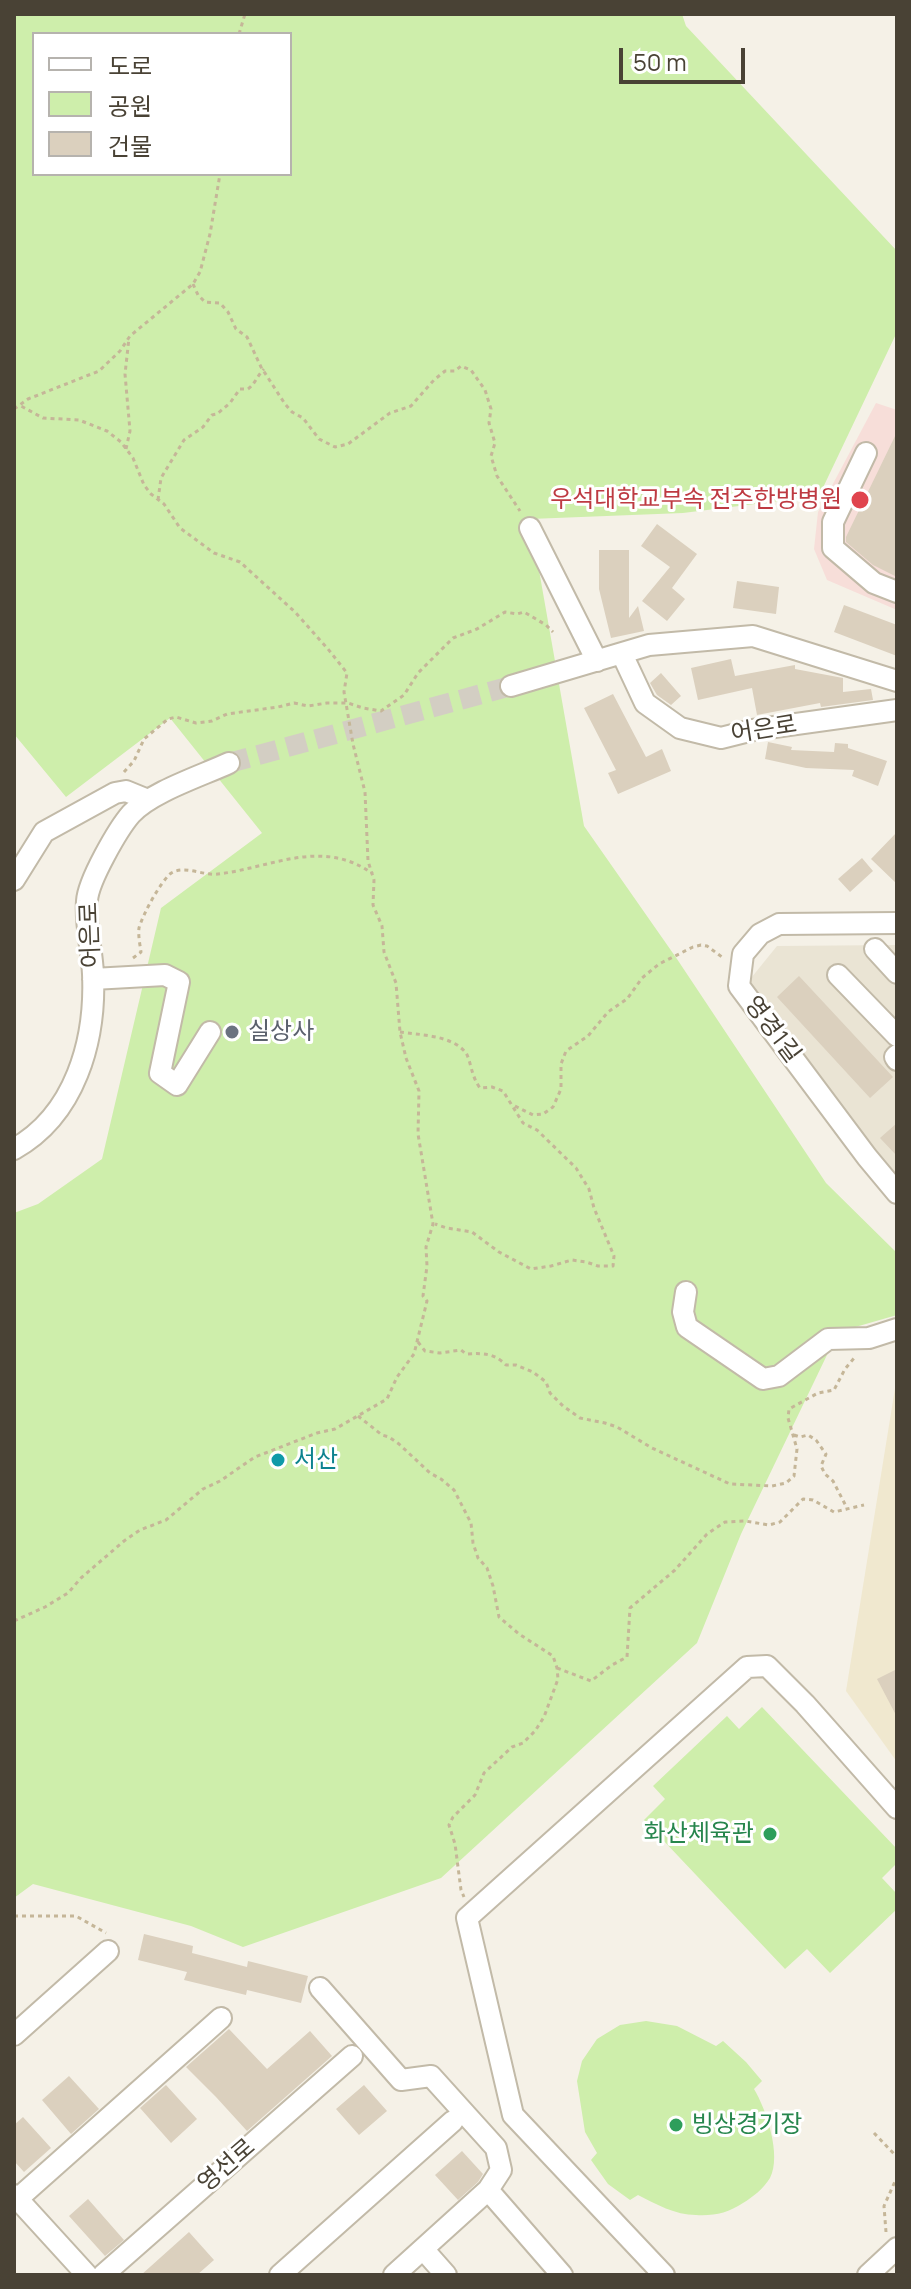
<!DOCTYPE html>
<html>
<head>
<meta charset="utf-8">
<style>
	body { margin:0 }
	#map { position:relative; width:911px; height:2289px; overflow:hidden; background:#f5f1e7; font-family:Manrope,"Noto Sans KR",sans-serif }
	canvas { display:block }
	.frame { position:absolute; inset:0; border:16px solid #494235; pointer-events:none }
	.legend { position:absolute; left:32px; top:32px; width:260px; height:144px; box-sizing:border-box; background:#fff; border:2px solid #b6b3ae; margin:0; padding:10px 14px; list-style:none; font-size:24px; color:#494235 }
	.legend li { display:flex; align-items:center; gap:16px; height:40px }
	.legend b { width:40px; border:2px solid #b6b3ae }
	.scale { position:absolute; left:619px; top:48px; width:126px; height:36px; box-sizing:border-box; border:4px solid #494235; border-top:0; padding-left:10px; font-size:24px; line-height:28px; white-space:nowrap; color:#494235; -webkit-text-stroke:6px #fff; paint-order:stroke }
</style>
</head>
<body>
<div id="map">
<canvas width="911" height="2289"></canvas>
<div class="frame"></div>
<ul class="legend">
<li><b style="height:10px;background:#fff"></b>도로</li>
<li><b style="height:22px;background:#ceeeab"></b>공원</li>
<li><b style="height:22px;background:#dbd0be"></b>건물</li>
</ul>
<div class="scale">50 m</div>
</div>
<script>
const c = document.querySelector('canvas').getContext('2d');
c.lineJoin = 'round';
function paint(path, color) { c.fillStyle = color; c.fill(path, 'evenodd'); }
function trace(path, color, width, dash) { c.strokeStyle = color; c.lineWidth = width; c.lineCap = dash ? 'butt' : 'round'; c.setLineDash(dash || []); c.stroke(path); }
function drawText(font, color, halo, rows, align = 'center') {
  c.font = font + ' Manrope,"Noto Sans KR",sans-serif'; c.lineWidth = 6; c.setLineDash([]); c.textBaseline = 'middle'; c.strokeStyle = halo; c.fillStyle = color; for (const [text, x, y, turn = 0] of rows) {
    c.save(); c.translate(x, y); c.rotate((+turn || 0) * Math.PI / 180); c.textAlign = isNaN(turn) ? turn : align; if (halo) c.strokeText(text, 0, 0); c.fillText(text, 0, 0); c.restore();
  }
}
const residential = new Path2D(`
	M 897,945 L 897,1188 L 747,983 L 777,946 Z`);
const education = new Path2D(`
	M 897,1376 L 897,1762 L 846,1691 Z`);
const medical = new Path2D(`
	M 876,403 L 897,410 L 897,610 L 827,580 L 814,549 L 818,512 Z`);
const green = new Path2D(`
	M 14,14 L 682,14 L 686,26 L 897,251 L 897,332 L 819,496 L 683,513 L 530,519 L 584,826 L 677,959 L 826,1183 L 897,1253 L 897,1315 L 838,1332 L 741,1534 L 697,1643 L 441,1878 L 243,1947 L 191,1926 L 33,1884 L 14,1898 L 14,1213 L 38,1204 L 102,1159 L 161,908 L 262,833 L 170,718 L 66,797 L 14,734 ZM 34,34 L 290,34 L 290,174 L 34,174 Z
	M 762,1707 L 897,1849 L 897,1863 L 882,1878 L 897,1894 L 897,1909 L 830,1973 L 807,1949 L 785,1969 L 644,1820 L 665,1799 L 653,1786 L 727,1716 L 739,1729 Z
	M 646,2021 L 677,2026 L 716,2046 L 723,2041 L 746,2062 L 762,2081 L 754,2089 C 766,2109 782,2155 770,2178 C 763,2189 753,2197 743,2203 C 728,2213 714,2216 696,2215 C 675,2215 656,2204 638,2195 L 630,2200 L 608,2184 L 591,2160 L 597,2153 L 585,2132 L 577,2081 L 582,2061 L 597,2039 L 620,2025 Z`);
const building = new Path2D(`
	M 897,432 L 897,577 L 873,565 L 846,542 L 846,537 Z
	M 657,524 L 697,554 L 672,588 L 685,599 L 667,621 L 642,601 L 670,567 L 641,546 Z
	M 599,550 L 629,550 L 629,618 L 638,606 L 644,631 L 611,638 L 599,589 Z
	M 737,581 L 779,587 L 776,614 L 733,608 Z
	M 844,605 L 897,625 L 897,656 L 834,632 Z
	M 731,659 L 735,676 L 795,665 L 795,669 L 843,678 L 843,692 L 871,689 L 873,700 L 821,707 L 820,703 L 757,715 L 752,688 L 698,700 L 691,668 Z
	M 661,673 L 681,696 L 671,705 L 657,695 L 650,683 Z
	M 613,694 L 646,757 L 662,749 L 671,771 L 618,794 L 608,773 L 616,770 L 584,708 Z
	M 768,742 L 792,747 L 791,750 L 834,752 L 835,743 L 848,744 L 848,748 L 887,761 L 878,786 L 852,776 L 854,770 L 806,768 L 765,759 Z
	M 897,832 L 897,884 L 871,859 Z
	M 862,858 L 873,871 L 850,892 L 838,879 Z
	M 799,976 L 893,1077 L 870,1098 L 777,997 Z
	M 897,1123 L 897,1156 L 880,1138 Z
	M 897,1669 L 897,1717 L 877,1679 Z
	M 144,1934 L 193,1946 L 192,1953 L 247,1967 L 248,1961 L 308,1976 L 301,2003 L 247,1990 L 246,1995 L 184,1980 L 187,1972 L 138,1960 Z
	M 229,2029 L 267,2069 L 310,2031 L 332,2056 L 247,2131 L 216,2097 L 186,2067 Z
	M 69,2076 L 99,2109 L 71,2134 L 42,2100 Z
	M 166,2085 L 197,2119 L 171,2143 L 140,2108 Z
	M 364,2085 L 387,2111 L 359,2135 L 336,2109 Z
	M 23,2117 L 51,2148 L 24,2172 L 14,2161 L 14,2125 Z
	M 462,2151 L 483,2174 L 478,2182 L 458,2200 L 435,2175 Z
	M 88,2199 L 124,2240 L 105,2256 L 69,2216 Z
	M 189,2232 L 214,2260 L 197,2275 L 141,2275 Z`);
const minorTunnel = new Path2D(`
	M 229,763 L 511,686`);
const path = new Path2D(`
	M 239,34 L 245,14
	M 193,284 L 198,295 L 205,302 L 220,303 L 228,312 L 236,329 L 247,337 L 261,367 L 285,404 L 292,412 L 303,418 L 319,439 L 335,447 L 348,444 L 390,413 L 411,406 L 434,380 L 445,371 L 455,371 L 461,366 L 471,370 L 485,390 L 491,409 L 489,423 L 495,443 L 491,456 L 497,476 L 520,511
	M 14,409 L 28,399 L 99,371 L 120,351 L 130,336 L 193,284 L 200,272 L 210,234 L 220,174
	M 126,449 L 130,431 L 125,374 L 129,338
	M 158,500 L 161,478 L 184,440 L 203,427 L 212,415 L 217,414 L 230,403 L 240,389 L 248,389 C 255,384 257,376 264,369
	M 124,772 L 134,761 L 144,739 L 168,719 L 176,717 L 196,723 L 212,721 L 227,714 L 278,707 L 294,703 L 308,706 L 327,703 L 348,703 L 363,708 L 381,711 L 404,695 L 418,673 L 453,638 L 477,629 L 505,612 L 517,614 L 524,612 L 546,625 L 553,632
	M 133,958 L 141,952 C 140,945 138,935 139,928 C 143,914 160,883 170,874 C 183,864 203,876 218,874 C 271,868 322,837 373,874
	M 400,1032 C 420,1035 452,1035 466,1053 C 471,1061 471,1076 480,1088 L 492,1087 L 503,1091 L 523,1123 L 537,1130 L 576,1168 L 589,1189 L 594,1208 L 614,1256 L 613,1266 L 598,1266 L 586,1262 L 572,1260 L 551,1266 L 531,1269 L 499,1252 L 472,1232 L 447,1228 L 435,1224
	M 515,1106 L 533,1115 L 543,1114 L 553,1107 L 561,1089 L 561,1064 L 566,1051 L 588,1036 L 608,1012 L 627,999 L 642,978 L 659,964 L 693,947 L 701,945 L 707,946 L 722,957 L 725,957
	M 418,1342 L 425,1351 L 440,1353 L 461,1350 L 466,1354 C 483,1353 494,1353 506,1365 L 516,1365 L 533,1372 L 546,1382 L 550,1393 L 563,1406 L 580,1418 L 605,1423 L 617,1427 L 652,1448 L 730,1484 L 772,1486 L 786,1483 L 794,1476 L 797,1449 L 788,1418 L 789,1409 L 818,1393 L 834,1390 L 845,1369 L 855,1357
	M 358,1416 L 382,1435 L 389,1437 L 399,1444 L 430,1473 L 441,1479 L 454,1490 L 471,1523 L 473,1543 L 478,1558 L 487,1568 L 493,1586 L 499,1617 L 519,1634 L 553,1656 L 557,1668 L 558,1679 L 544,1717 L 535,1731 L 523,1743 L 512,1747 L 484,1773 L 475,1795 L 453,1817 L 449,1825 L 455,1844 L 461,1890 L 464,1897
	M 794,1435 L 800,1437 L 808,1435 L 816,1440 L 826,1454 L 821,1466 L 825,1474 L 833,1481 L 848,1510
	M 14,1621 L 45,1607 L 68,1593 L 81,1578 L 124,1541 L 140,1530 L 166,1520 L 203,1489 L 220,1481 L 255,1457 L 317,1433 L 335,1429 L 387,1399 L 397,1377 L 414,1354 L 427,1301 L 423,1296 L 427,1266 L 426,1247 L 433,1224 L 418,1134 L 419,1091 L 406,1058 L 400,1032 L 396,983 L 384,952 L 382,926 L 373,905 L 374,880 L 368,861 L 365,792 L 353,744 L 344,692 L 347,673 L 328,649 L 295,612 L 240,562 L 214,553 L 180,528 L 164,504 L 151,494 L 144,485 L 133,458 L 121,442 L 107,431 L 79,420 L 43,418 L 21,406
	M 557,1668 L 591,1681 L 612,1665 L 627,1657 L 630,1608 L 675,1570 L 707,1534 L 725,1522 L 745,1521 L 769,1525 L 780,1522 L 803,1499 L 813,1500 L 834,1512 L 864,1505
	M 14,1916 L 76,1916 L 106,1933
	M 874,2133 L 897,2157
	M 886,2232 L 884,2206 L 897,2177`);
const minor = new Path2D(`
	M 866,453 L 833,522 L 833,548 L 874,583 L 897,592
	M 530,528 L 597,661
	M 622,654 L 645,703 L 680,728 L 721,738 L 753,730 L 897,710
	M 511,686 L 649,645 L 753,636 L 897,681
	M 14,880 L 44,832 L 115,793 L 126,791 L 148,800
	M 897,923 L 779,924 L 760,934 L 743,954 L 739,986 L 867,1157 L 897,1193
	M 875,949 L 897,973
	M 838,975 L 897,1036
	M 93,979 L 165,975 L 179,982 L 160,1073 L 177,1085 L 210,1032
	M 897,1055 L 895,1057 L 897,1060
	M 14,1149 C 75,1115 96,1041 93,974 C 92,950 85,925 87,901 C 88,881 118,829 131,814 C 151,792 201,776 229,763
	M 686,1292 L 683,1312 L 687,1327 L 763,1379 L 779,1376 L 828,1339 L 869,1338 L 897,1329
	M 320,1988 L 401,2080 L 431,2076 L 496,2148 L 501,2170 L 488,2190 L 394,2275
	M 14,2035 L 108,1951
	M 488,2190 L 562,2275
	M 14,2195 L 87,2275
	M 14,2202 L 221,2018
	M 423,2249 L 446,2275
	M 103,2275 L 352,2056
	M 280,2275 L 453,2121
	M 664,2275 L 513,2115 L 467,1918 L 747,1667 L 767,1666 L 805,1704 L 897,1808
	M 868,2275 L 897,2248`);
const markers = [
	[860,500,10,"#e0444e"],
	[232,1032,8,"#6b7280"],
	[278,1460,8,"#0f9aa8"],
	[770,1834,8,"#2e9e5b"],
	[676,2125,8,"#2e9e5b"]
];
const healthNames = [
	["우석대학교부속 전주한방병원",842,500]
];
const streetNames = [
	["어은로",764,730,-9],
	["어은로",91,935,-92],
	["영경1길",772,1030,53],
	["영선로",227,2166,-41]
];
const worshipNames = [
	["실상사",248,1032]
];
const cultureNames = [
	["서산",294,1460]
];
const leisureNames = [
	["화산체육관",754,1834],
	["빙상경기장",692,2125,"left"]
];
paint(residential, '#eae4d4');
paint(education, '#f0e8cf');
paint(medical, '#f7ded9');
paint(green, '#ceeeab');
paint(building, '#dbd0be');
trace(minorTunnel, '#d3cec3', 20, [20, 10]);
trace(minor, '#c2baa8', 24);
trace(path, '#c5b698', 3, [4, 4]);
trace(minor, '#fff', 20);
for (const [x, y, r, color] of markers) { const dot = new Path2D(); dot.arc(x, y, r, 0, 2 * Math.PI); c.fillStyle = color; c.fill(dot); trace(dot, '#fff', 3); }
drawText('24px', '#be3a42', '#fff', healthNames, 'right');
drawText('24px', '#494235', '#fff', streetNames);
drawText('24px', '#5b616d', '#fff', worshipNames, 'left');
drawText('24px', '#0d838f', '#fff', cultureNames, 'left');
drawText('24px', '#27864d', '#fff', leisureNames, 'right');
</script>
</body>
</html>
